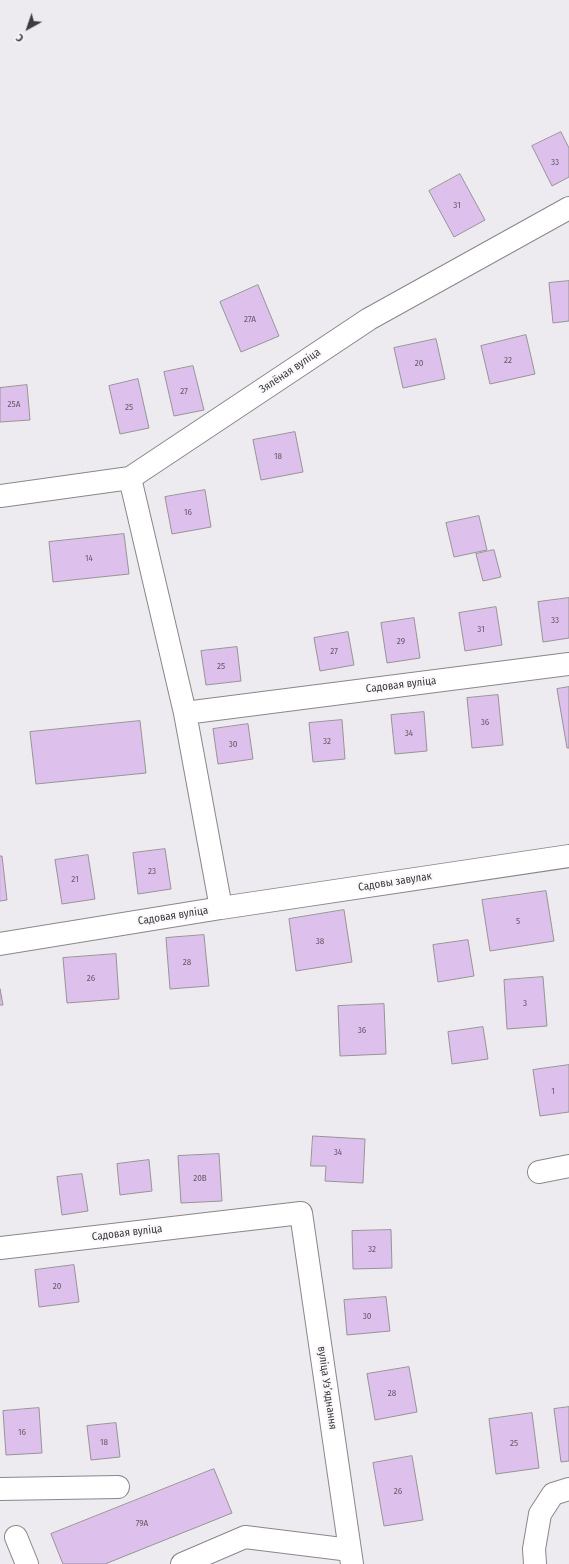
<!DOCTYPE html>
<html>
<head>
<meta charset="utf-8">
<style>
	body { margin:0 }
	#map { position:relative; width:569px; height:1564px; overflow:hidden; background:#edebef; font-family:"Fira Sans Condensed",sans-serif }
	canvas { display:block }
	.north { position:absolute; left:8px; top:8px; width:40px; height:40px; -webkit-text-stroke:3px #fbf8fc; paint-order:stroke; rotate:220deg; font-size:11px; font-weight:700; line-height:16px; text-align:center; color:#3d3c3d }
	.north::after { content:''; display:block; margin:auto; width:14px; height:18px; background:#3d3c3d; clip-path:polygon(50% 0,100% 100%,50% 72%,0 100%) }
</style>
</head>
<body>
<div id="map">
<canvas width="569" height="1564"></canvas>
<div class="north">С</div>
</div>
<script>
const c = document.querySelector('canvas').getContext('2d');
c.lineJoin = 'round';
function paint(path, color) { c.fillStyle = color; c.fill(path, 'evenodd'); }
function trace(path, color, width, dash) { c.strokeStyle = color; c.lineWidth = width; c.lineCap = dash ? 'butt' : 'round'; c.setLineDash(dash || []); c.stroke(path); }
function drawText(font, color, halo, rows, align = 'center') {
  c.font = font + ' "Fira Sans Condensed",sans-serif'; c.lineWidth = 4; c.setLineDash([]); c.textBaseline = 'middle'; c.strokeStyle = halo; c.fillStyle = color; for (const [text, x, y, turn = 0] of rows) {
    c.save(); c.translate(x, y); c.rotate((+turn || 0) * Math.PI / 180); c.textAlign = isNaN(turn) ? turn : align; if (halo) c.strokeText(text, 0, 0); c.fillText(text, 0, 0); c.restore();
  }
}
const building = new Path2D(`
	M 561,132 L 569,148 L 569,177 L 552,186 L 532,146 Z
	M 460,174 L 485,220 L 454,237 L 429,191 Z
	M 569,281 L 569,321 L 553,323 L 549,283 Z
	M 258,285 L 279,336 L 241,352 L 220,302 Z
	M 526,335 L 535,374 L 490,384 L 481,346 Z
	M 436,339 L 445,379 L 403,388 L 394,348 Z
	M 193,366 L 204,410 L 174,416 L 164,372 Z
	M 138,379 L 149,428 L 120,434 L 109,386 Z
	M 27,385 L 30,420 L 0,422 L 0,388 Z
	M 295,432 L 303,472 L 261,480 L 253,440 Z
	M 205,490 L 211,527 L 172,534 L 165,497 Z
	M 479,516 L 487,550 L 454,557 L 446,523 Z
	M 124,534 L 129,574 L 53,582 L 49,542 Z
	M 494,550 L 501,577 L 483,581 L 476,554 Z
	M 569,598 L 569,638 L 543,642 L 538,602 Z
	M 496,607 L 502,645 L 465,651 L 459,613 Z
	M 414,618 L 420,658 L 387,663 L 381,623 Z
	M 348,632 L 354,665 L 320,671 L 314,638 Z
	M 237,647 L 241,681 L 206,685 L 201,651 Z
	M 569,687 L 569,748 L 567,748 L 557,689 Z
	M 498,695 L 503,745 L 472,748 L 467,698 Z
	M 424,712 L 427,751 L 395,754 L 391,715 Z
	M 342,720 L 345,759 L 313,762 L 309,723 Z
	M 140,721 L 146,773 L 36,784 L 30,732 Z
	M 248,724 L 253,759 L 218,764 L 213,729 Z
	M 165,849 L 171,889 L 138,894 L 133,853 Z
	M 88,855 L 95,899 L 62,904 L 55,860 Z
	M 0,856 L 2,856 L 7,900 L 0,901 Z
	M 546,891 L 554,941 L 490,951 L 482,900 Z
	M 344,910 L 352,962 L 296,971 L 289,919 Z
	M 204,935 L 209,986 L 170,989 L 166,938 Z
	M 468,940 L 474,976 L 438,982 L 433,945 Z
	M 116,954 L 119,999 L 67,1003 L 63,958 Z
	M 543,977 L 547,1026 L 507,1029 L 504,980 Z
	M 0,989 L 3,1005 L 0,1005 Z
	M 384,1004 L 386,1054 L 340,1056 L 338,1006 Z
	M 483,1027 L 488,1059 L 452,1064 L 448,1032 Z
	M 569,1065 L 569,1112 L 540,1116 L 533,1070 Z
	M 313,1136 L 365,1139 L 363,1183 L 325,1181 L 326,1166 L 311,1166 Z
	M 219,1154 L 222,1201 L 181,1203 L 178,1156 Z
	M 149,1160 L 152,1191 L 120,1195 L 117,1164 Z
	M 82,1174 L 88,1211 L 62,1215 L 57,1177 Z
	M 391,1230 L 392,1268 L 353,1269 L 352,1231 Z
	M 74,1265 L 79,1302 L 39,1307 L 35,1270 Z
	M 386,1297 L 390,1331 L 347,1335 L 344,1300 Z
	M 409,1367 L 417,1412 L 375,1420 L 367,1374 Z
	M 569,1407 L 569,1461 L 561,1462 L 554,1409 Z
	M 39,1408 L 42,1453 L 6,1455 L 3,1411 Z
	M 532,1413 L 539,1468 L 496,1474 L 489,1419 Z
	M 116,1423 L 120,1457 L 91,1460 L 87,1426 Z
	M 412,1456 L 423,1520 L 384,1526 L 373,1463 Z
	M 214,1469 L 232,1513 L 105,1564 L 63,1564 L 51,1534 Z`);
const minor = new Path2D(`
	M 0,496 L 130,478 L 369,319 L 569,208
	M 185,713 L 569,664
	M 221,908 L 569,856
	M 0,944 L 221,908 L 185,713 L 130,478
	M 539,1172 L 569,1166
	M 0,1248 L 301,1213 L 352,1564
	M 0,1489 L 118,1487
	M 16,1537 L 27,1564
	M 182,1564 L 245,1537 L 350,1550
	M 535,1564 L 534,1549 L 540,1514 L 553,1494 L 569,1489`);
const numberNames = [
	["33",555,162],
	["31",457,205],
	["27А",250,319],
	["22",508,360],
	["20",419,363],
	["27",184,391],
	["25А",14,404],
	["25",129,407],
	["18",278,456],
	["16",188,512],
	["14",89,558],
	["33",555,620],
	["31",481,629],
	["29",401,641],
	["27",334,651],
	["25",221,666],
	["36",485,722],
	["34",409,733],
	["32",327,741],
	["30",233,744],
	["23",152,871],
	["21",75,879],
	["5",518,921],
	["38",320,941],
	["28",187,962],
	["26",91,978],
	["3",525,1003],
	["36",362,1030],
	["1",553,1091],
	["34",338,1152],
	["20В",200,1178],
	["32",372,1249],
	["20",57,1286],
	["30",367,1316],
	["28",392,1393],
	["16",22,1432],
	["18",104,1442],
	["25",514,1443],
	["26",398,1491],
	["79А",142,1523]
];
const streetNames = [
	["Зялёная вуліца",290,371,-34],
	["Садовая вуліца",401,685,-7],
	["Садовы завулак",395,882,-9],
	["Садовая вуліца",173,916,-9],
	["Садовая вуліца",127,1233,-7],
	["вуліца Узʼяднання",327,1388,82]
];
paint(building, '#dec0ec');
trace(building, '#969497', 1);
trace(minor, '#89878a', 24);
trace(minor, '#fff', 22);
drawText('9px', '#655d69', null, numberNames);
drawText('11px', '#3d3c3d', '#fbf8fc', streetNames);
</script>
</body>
</html>
